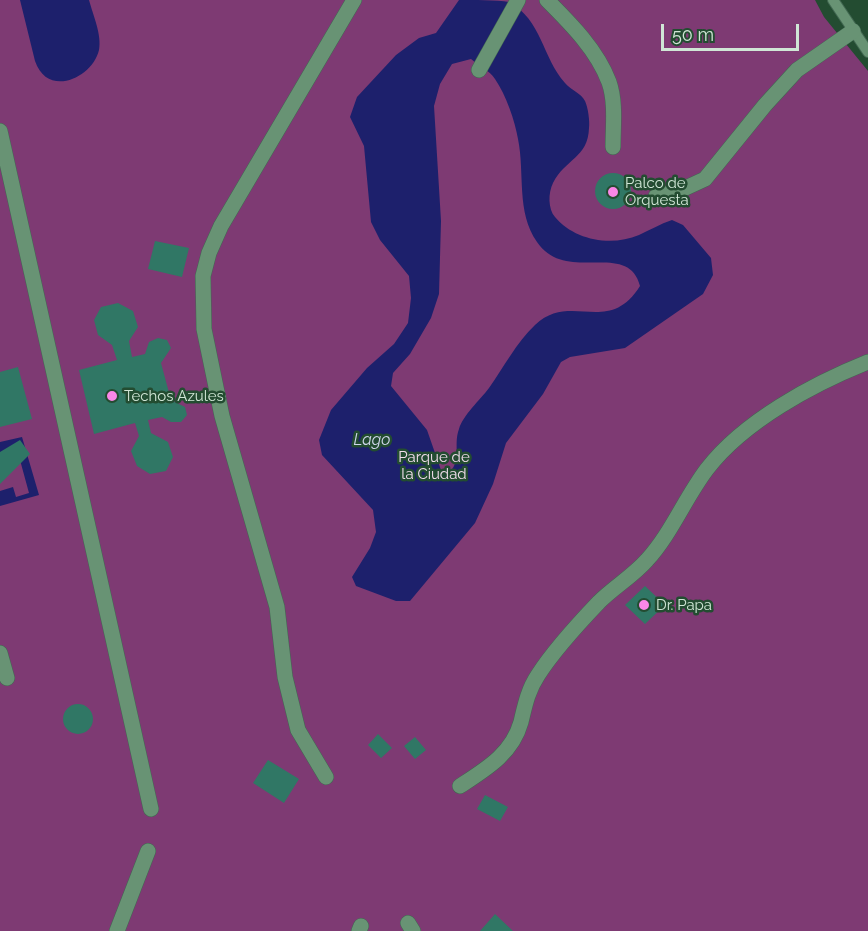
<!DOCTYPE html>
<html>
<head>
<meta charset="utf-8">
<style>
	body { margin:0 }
	#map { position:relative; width:868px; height:931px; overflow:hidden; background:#234c31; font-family:Raleway,sans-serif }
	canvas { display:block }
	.scale { position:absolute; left:661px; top:24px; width:138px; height:27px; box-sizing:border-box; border:3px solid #d0e6d6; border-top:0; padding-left:8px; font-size:18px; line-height:21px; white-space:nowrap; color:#d0e6d6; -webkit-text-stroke:4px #234c31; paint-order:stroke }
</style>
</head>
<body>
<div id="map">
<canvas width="868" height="931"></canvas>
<div class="scale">50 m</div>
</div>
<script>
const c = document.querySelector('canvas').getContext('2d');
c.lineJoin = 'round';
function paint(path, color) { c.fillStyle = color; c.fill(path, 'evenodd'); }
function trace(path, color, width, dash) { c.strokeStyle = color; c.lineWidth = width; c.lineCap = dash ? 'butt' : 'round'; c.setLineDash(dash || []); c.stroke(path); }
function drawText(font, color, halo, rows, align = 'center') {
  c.font = font + ' Raleway,sans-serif'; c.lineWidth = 5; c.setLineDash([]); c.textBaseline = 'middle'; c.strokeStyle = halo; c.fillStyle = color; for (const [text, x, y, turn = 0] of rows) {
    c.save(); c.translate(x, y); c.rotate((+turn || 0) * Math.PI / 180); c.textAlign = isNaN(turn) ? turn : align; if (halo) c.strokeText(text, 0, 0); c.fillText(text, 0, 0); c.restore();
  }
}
const green = new Path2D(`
	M 0,0 L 815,0 L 824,17 L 868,71 L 868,931 L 0,931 Z`);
const water = new Path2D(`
	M 20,0 L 89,0 C 93,15 102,35 99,50 C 93,77 48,99 35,61 Z
	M 459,0 C 473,0 497,0 509,2 C 542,20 542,57 565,83 C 571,90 581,93 585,101 C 588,107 590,122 589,128 C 588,158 565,159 553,183 C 548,193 548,209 555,217 C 574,240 611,247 639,235 C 650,230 660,224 672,220 L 683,225 L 711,258 L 713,275 L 703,294 L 625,348 L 570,357 L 561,362 L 543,394 L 506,443 L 493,484 L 475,523 L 410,601 L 396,601 L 356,586 L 352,577 L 370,548 L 376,532 L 373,510 L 322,455 L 319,440 L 331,410 L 367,368 L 394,344 L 408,323 L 411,298 L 409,276 L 380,240 L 371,222 L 364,146 L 350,117 L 357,97 L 396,55 L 419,38 L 436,33 ZM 471,59 C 478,65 490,71 495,79 C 506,95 515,121 518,139 C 525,173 516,212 537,242 C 566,285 628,239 640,286 C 608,337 571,291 535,325 C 516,343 504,367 489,388 C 480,400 463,415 459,429 C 453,445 462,459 450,472 L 442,473 L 427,430 L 391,386 L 393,373 L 410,354 L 431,318 L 439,294 L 441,221 L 434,106 L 440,84 L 452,64 Z
	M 22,437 L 39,495 L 0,506 L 0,491 L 13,487 L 16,497 L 29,493 L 17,449 L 0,453 L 0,442 Z`);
const building = new Path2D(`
	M595 191a18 18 0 1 1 36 0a18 18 0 1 1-36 0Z
	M 155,241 L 189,248 L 182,277 L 148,269 Z
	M 118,303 L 133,311 L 138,327 L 129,341 L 132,357 L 145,354 L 149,342 L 158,338 L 167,340 L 171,348 L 161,363 L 171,400 L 185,407 L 187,415 L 181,422 L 171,422 L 162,417 L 148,420 L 151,433 L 168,442 L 173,457 L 166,471 L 150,474 L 137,466 L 131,451 L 139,436 L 135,423 L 94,434 L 79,370 L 117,360 L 112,345 L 98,335 L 94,320 L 101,307 Z
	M 18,367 L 32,419 L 0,427 L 0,372 Z
	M 20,440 L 30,454 L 0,484 L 0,452 Z
	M 645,586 L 665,605 L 645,624 L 625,605 Z
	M63 719a15 15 0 1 1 30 0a15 15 0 1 1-30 0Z
	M 378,734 L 392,748 L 381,758 L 368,745 Z
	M 415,737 L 426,750 L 415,759 L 404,746 Z
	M 268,760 L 299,779 L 284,803 L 253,783 Z
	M 485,795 L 508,807 L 500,821 L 477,809 Z
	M 495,914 L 513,931 L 480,931 Z`);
const service = new Path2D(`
	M 833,0 L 868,52`);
const pedestrian = new Path2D(`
	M 547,0 C 571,24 597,50 609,82 C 616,102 613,126 613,147
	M 479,70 L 518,0
	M 0,131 L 151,809
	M 656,196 L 679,191 L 705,179 L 765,105 L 797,70 L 853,31
	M 0,653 L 7,678
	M 326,777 L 298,730 L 285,677 L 277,607 L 222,416 L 204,329 L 203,276 L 209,253 L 221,226 L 354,0
	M 460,786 C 486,769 512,754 521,722 C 525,705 528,690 538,675 C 554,650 578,624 599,602 C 614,587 633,576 647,560 C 671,534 685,498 707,469 C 744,421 813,384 868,362
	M 408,923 L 413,931
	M 117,931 L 148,851
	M 359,931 L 361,926`);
const markers = [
	[613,192,6,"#fa87e7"],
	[112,396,6,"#fa87e7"],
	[644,605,6,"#fa87e7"]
];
const poiNames = [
	["Palco de",625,183],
	["Orquesta",625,200],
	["Techos Azules",124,396],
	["Dr. Papa",656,605]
];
const parkNames = [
	["Parque de",434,457],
	["la Ciudad",434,474]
];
const waterNames = [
	["Lago",372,440]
];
paint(green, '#7e3a73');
paint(water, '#1d206c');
paint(building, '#307765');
trace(service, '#426852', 12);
trace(pedestrian, '#426852', 16);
trace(service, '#689374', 10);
trace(pedestrian, '#689374', 15);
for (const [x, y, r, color] of markers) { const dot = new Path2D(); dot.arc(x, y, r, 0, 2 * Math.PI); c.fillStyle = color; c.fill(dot); trace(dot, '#234c31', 2); }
drawText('15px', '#d0e6d6', '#234c31', poiNames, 'left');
drawText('15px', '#f2dded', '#234c31', parkNames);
drawText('italic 16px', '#d0d6ed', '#234c31', waterNames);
</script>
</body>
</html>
